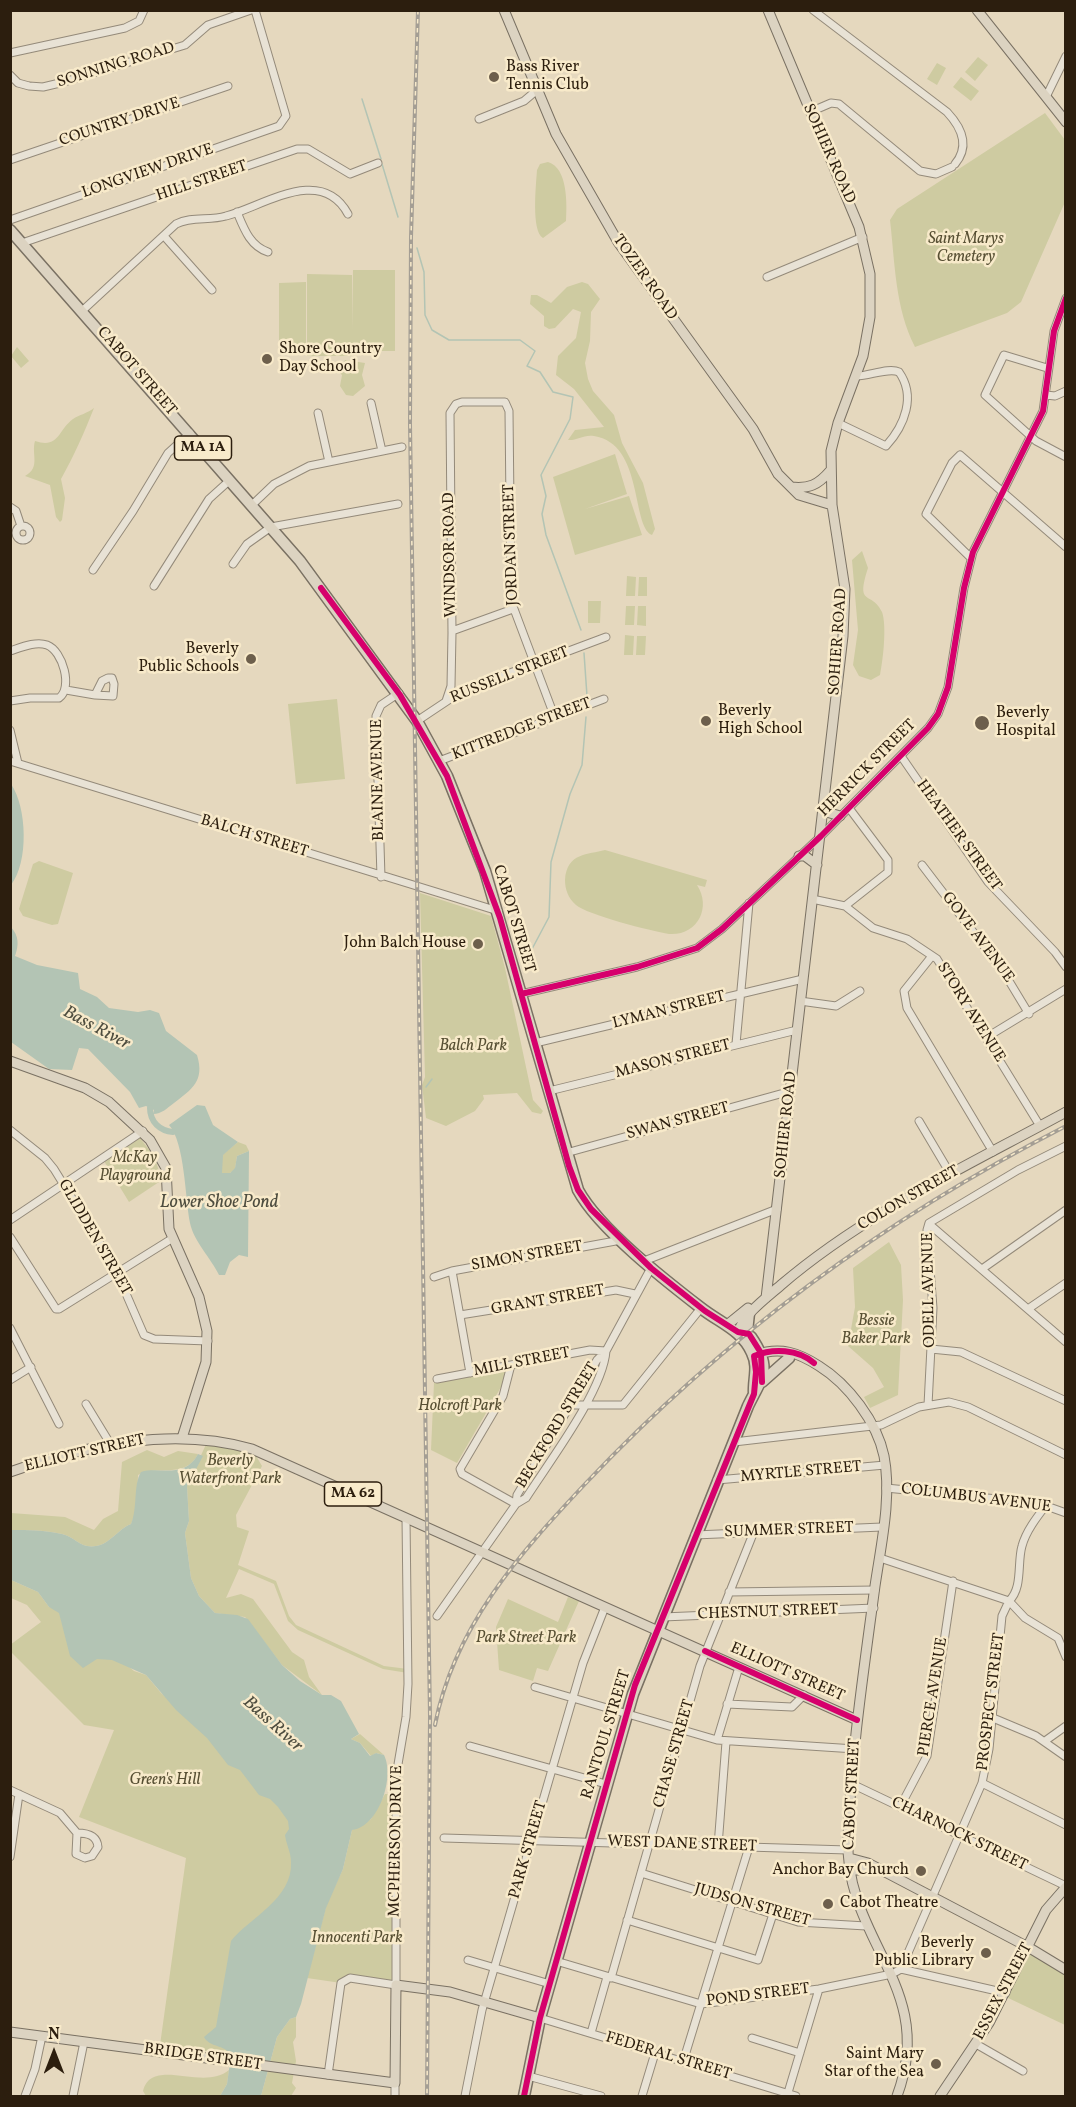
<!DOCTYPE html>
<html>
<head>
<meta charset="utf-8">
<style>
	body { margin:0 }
	#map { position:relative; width:1076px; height:2107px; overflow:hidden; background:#e5d8be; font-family:Vollkorn,serif }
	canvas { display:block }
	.frame { position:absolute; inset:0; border:12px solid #2c1e0e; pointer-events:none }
	.north { position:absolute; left:24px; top:2023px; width:60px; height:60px; -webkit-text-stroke:4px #f8eaca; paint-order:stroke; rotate:0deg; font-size:16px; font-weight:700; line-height:24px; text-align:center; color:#2c1e0e }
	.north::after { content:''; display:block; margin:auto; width:21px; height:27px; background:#2c1e0e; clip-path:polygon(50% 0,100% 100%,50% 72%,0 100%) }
</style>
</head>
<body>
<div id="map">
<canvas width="1076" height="2107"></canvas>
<div class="frame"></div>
<div class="north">N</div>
</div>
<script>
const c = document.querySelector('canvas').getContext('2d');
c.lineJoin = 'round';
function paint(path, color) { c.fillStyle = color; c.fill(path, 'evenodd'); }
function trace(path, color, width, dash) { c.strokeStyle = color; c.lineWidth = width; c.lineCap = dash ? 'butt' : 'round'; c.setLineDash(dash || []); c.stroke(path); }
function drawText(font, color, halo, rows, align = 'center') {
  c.font = font + ' Vollkorn,serif'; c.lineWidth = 5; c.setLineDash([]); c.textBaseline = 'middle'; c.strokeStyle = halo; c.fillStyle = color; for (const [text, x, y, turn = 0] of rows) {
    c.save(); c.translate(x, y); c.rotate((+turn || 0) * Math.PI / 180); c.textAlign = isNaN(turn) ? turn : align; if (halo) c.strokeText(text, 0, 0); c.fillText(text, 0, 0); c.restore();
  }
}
const green = new Path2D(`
	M 978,57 L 988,65 L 975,81 L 965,72 Z
	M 937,63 L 946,68 L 937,85 L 927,79 Z
	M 961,77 L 979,91 L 971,101 L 953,87 Z
	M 1045,113 L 1065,140 L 1065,202 L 1021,302 L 1007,313 L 915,347 C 895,308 895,263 890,220 L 897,209 Z
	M 548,162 C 568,168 567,204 566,221 L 543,238 C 531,231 536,185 537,170 L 540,164 Z
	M 353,270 L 395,270 L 395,351 L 352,351 L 352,356 L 307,356 L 307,274 L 352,275 L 352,330 Z
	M 306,282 L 306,354 L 279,354 L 279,283 Z
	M 582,282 L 588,284 L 600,299 L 591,312 L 590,341 L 585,363 L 588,379 L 593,391 L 614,415 L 622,443 L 643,483 L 655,529 L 652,535 C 631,526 644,444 594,436 C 584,434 576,441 568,440 L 575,430 L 604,427 L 574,389 L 556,375 L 558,356 L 576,338 L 581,312 L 573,309 L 555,328 L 549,329 L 544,326 L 544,316 L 530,304 L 531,295 L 537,295 L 551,303 L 567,287 Z
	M 17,347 L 29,361 L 21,368 L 11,356 Z
	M 345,360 L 365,363 L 362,375 L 365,386 L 353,396 L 346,395 L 340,386 L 342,375 L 339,372 Z
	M 94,408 C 84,433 74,456 61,479 L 65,498 L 62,520 L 60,522 L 56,517 L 50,485 L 25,476 C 41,467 31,455 35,441 C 59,449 58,430 73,419 C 79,415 88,413 94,408 Z
	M 615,454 L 627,494 L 585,509 L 629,496 L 642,535 L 575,555 L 553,477 Z
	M 862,551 L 868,568 C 855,608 872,590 882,612 C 887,626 883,660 880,675 L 871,680 L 859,676 L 853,665 L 858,630 L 852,560 Z
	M 627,576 L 636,577 L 635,596 L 626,596 Z
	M 639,577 L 647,577 L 647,596 L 638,596 Z
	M 588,601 L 601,601 L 600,623 L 588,623 Z
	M 626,606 L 635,606 L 634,625 L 625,625 Z
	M 638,606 L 646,606 L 646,626 L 637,625 Z
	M 625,635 L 634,636 L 633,655 L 624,655 Z
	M 637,636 L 646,636 L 645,655 L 636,655 Z
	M 337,699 L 345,779 L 296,784 L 288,704 Z
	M 605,850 L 707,880 L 705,887 L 697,885 C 712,908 697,936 669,934 C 651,931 588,915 576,905 C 568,898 565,889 565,880 C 567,852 588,855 605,850 Z
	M 39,861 L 73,873 L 58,924 L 52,925 L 23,916 L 19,909 L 33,864 Z
	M 420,893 L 491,916 L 505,968 L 533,1100 L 543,1111 L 541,1114 L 532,1112 L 517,1093 L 483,1095 L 484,1099 L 475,1111 L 446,1126 L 426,1118 L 422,1085 L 425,1077 Z
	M 140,1138 L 154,1156 L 162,1180 L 129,1202 L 104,1161 Z
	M 238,1142 L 246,1145 L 249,1151 L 237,1156 L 235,1169 L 230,1173 L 222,1173 L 222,1155 Z
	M 889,1242 L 901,1265 L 903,1300 L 898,1395 L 870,1408 L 864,1397 L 884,1387 L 873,1368 L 848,1346 L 855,1307 L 853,1268 Z
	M 505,1371 L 508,1375 L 457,1463 L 431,1450 L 434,1383 Z
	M 208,1440 L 252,1449 L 262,1466 L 236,1515 L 237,1527 L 249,1531 L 238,1565 L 276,1581 L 289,1616 L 296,1625 L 384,1666 L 408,1669 L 408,1673 L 383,1669 L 298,1630 L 288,1621 L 274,1584 L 239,1569 L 226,1598 L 241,1594 L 253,1599 L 292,1652 L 304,1660 L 309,1677 L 322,1695 L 282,1665 L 245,1617 L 215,1613 L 199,1596 L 191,1578 L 185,1533 L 189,1521 L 187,1486 Z
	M 147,1450 L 164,1457 L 178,1451 L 198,1454 C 185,1480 156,1464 138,1475 L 137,1509 L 131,1524 C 118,1529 110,1544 96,1546 C 81,1549 75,1537 62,1534 C 45,1530 28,1530 11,1530 L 11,1513 L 65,1517 L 94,1530 L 103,1519 L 118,1511 L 122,1462 Z
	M 11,1580 L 38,1592 L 49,1607 L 61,1609 L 134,1671 L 146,1675 L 161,1693 L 243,1763 L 291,1815 L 296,1871 L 234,2055 L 160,2045 L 186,1858 L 79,1817 L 114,1730 L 84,1725 L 11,1652 L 10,1645 L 41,1622 L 27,1605 L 11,1598 Z
	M 568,1597 L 579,1601 L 548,1671 L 537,1668 L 533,1681 L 499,1670 L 496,1627 L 508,1599 L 558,1622 Z
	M 360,1734 L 384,1755 L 376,1753 L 371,1756 L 360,1743 L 351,1739 Z
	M 385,1794 L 396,1794 L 396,1985 L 350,1978 L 341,1983 L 307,1978 L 327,1903 L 343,1869 L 352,1830 L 371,1819 Z
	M 1031,1948 L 1065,1970 L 1065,2025 L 1004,1996 Z
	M 296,2017 L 296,2037 L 293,2042 L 296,2061 L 292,2083 L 296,2088 L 291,2096 L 261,2096 L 277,2037 L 290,2019 Z
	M 229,2070 L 227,2084 L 220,2096 L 146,2096 L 143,2091 C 152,2056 203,2092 229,2070 Z`);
const water = new Path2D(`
	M 11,784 C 27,807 29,862 11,885 Z
	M 11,927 C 19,936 19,945 15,956 L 37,965 L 78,973 L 80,989 L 97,997 L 109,1008 L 138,1012 L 150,1010 L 159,1013 L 166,1031 L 197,1055 C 205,1081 192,1089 174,1103 C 167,1108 162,1114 153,1114 L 154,1110 L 146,1106 L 139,1108 L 130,1092 L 88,1049 L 79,1048 L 72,1070 L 49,1069 L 11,1042 Z
	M 197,1105 L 205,1106 L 213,1125 L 238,1142 L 223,1155 L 222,1173 L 230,1173 L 235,1168 L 237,1156 L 249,1151 L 248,1257 L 239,1255 L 230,1262 L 225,1275 L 219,1275 C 211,1258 194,1242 190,1223 C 185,1198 185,1143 169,1125 Z
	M 198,1454 L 203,1456 L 187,1486 L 189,1521 L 185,1533 L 191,1578 L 199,1596 L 215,1613 L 237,1615 L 248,1619 L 282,1665 L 300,1681 L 322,1695 L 331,1695 L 341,1701 L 359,1734 L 351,1739 L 360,1743 L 370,1756 L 376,1753 L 384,1755 C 395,1777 379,1827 352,1830 L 343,1869 L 326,1908 L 301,2004 L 296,2017 L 290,2019 L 277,2037 L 261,2096 L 220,2096 L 227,2084 L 231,2055 C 224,2044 210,2048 204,2037 L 216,2027 L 231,1941 C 249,1918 293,1899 291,1862 C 291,1852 286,1844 285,1835 L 289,1829 L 288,1821 L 278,1807 L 270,1799 L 259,1795 L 240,1770 L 228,1765 L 207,1738 L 176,1710 L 146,1675 L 112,1660 L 97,1659 L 83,1668 L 70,1656 L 59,1613 L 49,1607 L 38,1592 L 11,1580 L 11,1530 C 28,1530 45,1530 62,1534 C 75,1537 81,1549 96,1546 C 110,1544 118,1529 131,1524 C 138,1507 133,1485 141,1472 C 159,1466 184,1480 198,1454 Z`);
const stream = new Path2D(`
	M 362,99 L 381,159
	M 382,164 L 398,217
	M 417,248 L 424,272 L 425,315 L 432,330 L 449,340 L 520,340 L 535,351 L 527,366 L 540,372 L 553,392 L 573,397 L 570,419 L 541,475 L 546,496 L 542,514 L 546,535 L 581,630
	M 584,653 L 587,696
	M 523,966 L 549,917 L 551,862 L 570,794 L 582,765 L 586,717
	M 426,1087 L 432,1079`);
const canal = new Path2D(`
	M 150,1108 C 150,1122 160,1131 173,1132`);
const minor = new Path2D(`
	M 813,10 L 947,112 C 962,128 970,146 955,164
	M 10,53 L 125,28 L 139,21 L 144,10
	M 10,75 L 18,83 L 29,86 L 43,87 L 64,82 L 185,45 L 208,25 L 251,10
	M 1046,97 L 1066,56
	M 810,112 L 831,103 L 839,104 L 920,171 L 936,174 L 952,167
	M 479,119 L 524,101 L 537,90
	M 10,160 L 228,86
	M 237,212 C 244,229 250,246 268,252
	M 10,220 L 279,126 L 286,116 L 255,10
	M 164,236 L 212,290
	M 22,243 L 297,149 L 308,149 L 350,174 L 378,163
	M 767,277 L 863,237
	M 82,311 L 176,224 C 192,216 209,221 226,216 C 262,207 321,164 348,214
	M 1047,368 L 1004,355 L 985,395 L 1036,441 L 1066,457
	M 1046,395 L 1055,396 L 1066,391
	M 371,403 L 382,451
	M 318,413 L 329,462
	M 838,423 L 886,446 C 905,425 916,396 899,372 C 889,367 869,376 857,376
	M 252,505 L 274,484 L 309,466 L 402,447
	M 10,507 L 16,511 L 21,526
	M16 533a7 7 0 1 1 14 0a7 7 0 1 1-14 0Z
	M 971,558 L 926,514 L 952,463 L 960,455 L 1066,547
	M 233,564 L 247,544 L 271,527 L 398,504
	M 93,570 L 133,511 L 168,453 L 190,433
	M 154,586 L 209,499 L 230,480
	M 452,631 L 513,609
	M 10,651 C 22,647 36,641 47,645 C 63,651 73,688 59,698 L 30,698 L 10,701
	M 108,678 L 112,678 L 114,684 L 113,696 L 95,695 L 102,681 Z
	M 66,690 L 95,695
	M 446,701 L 451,686 L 452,633 L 450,413 L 456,404 L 462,402 L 505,402 L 509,411 L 511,601 L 555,718
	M 417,721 L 462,691 L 606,637
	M 10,730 L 18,763
	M 901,756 L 988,882 L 1055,952 L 1066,967
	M 10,761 L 498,911
	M 439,761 L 604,699
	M 922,865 L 1003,971 L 1029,1014
	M 381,877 L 376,716 L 381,705 L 399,693
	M 812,899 L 845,906 L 873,928 L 907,939 L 937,959 L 1040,1126
	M 845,906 L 888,872 L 888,860 L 849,808
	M 932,956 L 904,991 L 907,1008 L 993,1152
	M 521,994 L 637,967 L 697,948 L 722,929 L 821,836 L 928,728 L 938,714 L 948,687 L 964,588 L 973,552 L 1043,411 L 1054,331 L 1066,298
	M 800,1001 L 836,1006 L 860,991
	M 987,1037 L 1066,989
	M 535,1043 L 803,979
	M 736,1044 L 749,903
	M 549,1091 L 797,1030
	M 919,1121 L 951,1175
	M 10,1130 L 45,1158 L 54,1169 L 114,1266 L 144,1335 L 154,1339 L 208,1341
	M 566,1153 L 791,1091
	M 10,1220 L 143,1131
	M 929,1224 L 1066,1342
	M 10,1237 L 56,1309 L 59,1309 L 173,1238
	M 644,1261 L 777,1209
	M 982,1269 L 1066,1210
	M 452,1271 L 470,1373
	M 434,1277 L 452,1271 L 621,1240
	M 1028,1309 L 1066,1283
	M 460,1315 L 616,1290 L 635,1294
	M 10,1328 L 59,1424
	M 931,1349 L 961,1352 L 1066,1401
	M 511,1365 L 503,1396 L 460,1469 L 462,1474 L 516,1504
	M 437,1379 L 590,1350 L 606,1351
	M 10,1380 L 31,1367
	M 86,1404 L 111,1445
	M 570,1405 L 623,1405 L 701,1308
	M 928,1405 L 933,1308 L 927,1230 L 929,1223 L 1018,1170 L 1066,1146
	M 734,1442 L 881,1425 L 919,1407 L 949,1402 L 968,1407 L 1066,1455
	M 717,1480 L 885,1465
	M 886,1488 L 1038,1503 L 1066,1513
	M 516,1504 L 526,1498 C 549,1462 603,1391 606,1351
	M 1047,1504 C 1037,1517 1026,1531 1022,1546 C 1017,1563 1023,1588 1009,1601 L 1025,1618 L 1058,1638 L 1066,1657
	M 695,1535 L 882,1527
	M 729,1592 L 875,1590
	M 437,1616 L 516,1504 L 517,1495 L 597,1360 L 606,1351 L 651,1268
	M 663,1617 L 874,1608
	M 535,1687 L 717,1740 L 855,1749
	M 727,1704 L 792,1707 L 804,1695
	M 993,1718 L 1036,1736 L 1066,1757
	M 717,1740 L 739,1667
	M 1045,1741 L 1066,1726
	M 470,1746 L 606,1784
	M 982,1783 L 1066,1825
	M 852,1784 L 1066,1886
	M 10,1790 L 60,1813 L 77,1833
	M 900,1807 L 927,1756 L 953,1581
	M 77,1833 C 87,1833 97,1835 98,1847 L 92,1856 L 85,1858 L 76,1854 Z
	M 444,1838 L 848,1850
	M 718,1846 L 726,1742
	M 10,1857 L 19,1794
	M 641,1873 L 798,1922 L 866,1926
	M 627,1920 L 758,1960 L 773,1914
	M 468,1960 L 550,1984
	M 556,1961 L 701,2004 L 819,1989 L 892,1974 L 901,1969 L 982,1783 L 989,1749 L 1002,1616 L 1009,1601 L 880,1558
	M 901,1969 L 1006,1993
	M 611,1978 L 700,1666 L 753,1534
	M 540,2018 L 796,2096
	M 591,2033 L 607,1977
	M 752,2038 L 800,2053
	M 976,2044 L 1023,2071
	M 683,2062 L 749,1847
	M 328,2075 L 341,1983 L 350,1978 L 396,1985 L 396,1776 L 406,1717 L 408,1684 L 406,1518
	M 528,2076 L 601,2096
	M 25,2096 L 35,2069 L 42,2036
	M 73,2096 L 84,2042
	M 395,2096 L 395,2083
	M 465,2096 L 482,2010 L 583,1663 L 605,1607
	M 642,2096 L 655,2053
	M 787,2096 L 819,1989`);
const major = new Path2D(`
	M 504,10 L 556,134 L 618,242 L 753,429 L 778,474 L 799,495 L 832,505
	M 977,10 L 1066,122
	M 791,487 C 809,489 818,485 830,471
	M 824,805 L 830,813 L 840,816
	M 799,856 L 805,856 L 817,865
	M 10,1061 L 85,1088 L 109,1102 L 150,1140 L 166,1168 L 169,1229 L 199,1297 L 207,1331 L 206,1362 L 182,1438
	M 766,1298 L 843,636 L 845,589 L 832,505 L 831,451 L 838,423 L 863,356 L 870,317 L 870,274 L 859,227 L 768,10
	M 727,1325 L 748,1308
	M 738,1332 C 746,1312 765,1299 781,1285 C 865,1213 969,1165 1066,1112
	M 756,1355 C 780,1346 799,1353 819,1366 C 848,1384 877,1422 884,1456 C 892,1497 881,1545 875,1586 C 864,1669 851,1754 848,1838 C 844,1942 938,1986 897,2096
	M 10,1472 C 87,1445 172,1426 252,1449 L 857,1720
	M 849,1858 L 868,1863 L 1028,1947 L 1066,1970
	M 850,1870 L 878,1870
	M 10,2032 L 395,2083 L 396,1985 L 450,1992 L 540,2018
	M 940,2096 L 989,2023 L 1046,1910 L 1066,1887`);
const highway = new Path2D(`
	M 10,230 L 300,561 L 417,721 L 447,776 L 485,871 L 578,1190 C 599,1229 666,1281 701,1308 C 720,1323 742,1330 752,1353 C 759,1367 753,1379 754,1394
	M 747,1332 L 749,1313
	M 762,1382 L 789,1358
	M 524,2096 L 540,2018 L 633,1694 L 748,1406 C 762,1377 773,1369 751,1337`);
const rail = new Path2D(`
	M 418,10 L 411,237 L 410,424 L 430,1716 L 427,2096
	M 435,1725 C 454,1627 519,1554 586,1483 C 725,1336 886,1218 1066,1126`);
const cycleway = new Path2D(`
	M 321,588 L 400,695 L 447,776 L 500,918 L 569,1166 L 578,1190 L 591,1209 L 651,1268 L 705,1311 L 738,1332 L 749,1334 L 761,1353 L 762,1382
	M 521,994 L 637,967 L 697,948 L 722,929 L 821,836 L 928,728 L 938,714 L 948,687 L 964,588 L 973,552 L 1043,411 L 1054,331 L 1066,298
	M 705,1651 L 857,1720
	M 524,2096 L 540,2018 L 635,1685 L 754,1394 L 756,1372 L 754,1356 C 773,1348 798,1349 814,1363`);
const markers = [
	[494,77,6,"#6d5f4c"],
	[267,359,6,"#6d5f4c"],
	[251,659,6,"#6d5f4c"],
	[706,721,6,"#6d5f4c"],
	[982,723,8,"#6d5f4c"],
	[478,944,6,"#6d5f4c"],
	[921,1871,6,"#6d5f4c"],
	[828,1904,6,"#6d5f4c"],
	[986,1953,6,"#6d5f4c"],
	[936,2064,6,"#6d5f4c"]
];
const shields = [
	[203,448,57],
	[353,1494,57]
];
const shieldNames = [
	["MA 1A",203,448],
	["MA 62",353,1494]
];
const streetNames = [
	["SONNING ROAD",116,66,-17],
	["COUNTRY DRIVE",120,123,-18],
	["SOHIER ROAD",828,154,66],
	["LONGVIEW DRIVE",148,172,-19],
	["HILL STREET",202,182,-19],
	["TOZER ROAD",644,278,55],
	["CABOT STREET",136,372,49],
	["JORDAN STREET",512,545,-92],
	["WINDSOR ROAD",451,555,-91],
	["SOHIER ROAD",839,642,-86],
	["RUSSELL STREET",510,676,-22],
	["KITTREDGE STREET",522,730,-21],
	["HERRICK STREET",868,769,-45],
	["BLAINE AVENUE",379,780,-91],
	["HEATHER STREET",958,836,54],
	["BALCH STREET",254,837,17],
	["CABOT STREET",513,919,73],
	["GOVE AVENUE",977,938,53],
	["LYMAN STREET",669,1011,-14],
	["STORY AVENUE",970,1013,58],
	["MASON STREET",673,1060,-14],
	["SWAN STREET",678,1122,-15],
	["SOHIER ROAD",787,1125,-84],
	["COLON STREET",909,1199,-30],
	["GLIDDEN STREET",94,1238,60],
	["SIMON STREET",527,1257,-10],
	["ODELL AVENUE",930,1290,-91],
	["GRANT STREET",548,1301,-10],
	["MILL STREET",522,1363,-11],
	["BECKFORD STREET",558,1426,-59],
	["ELLIOTT STREET",85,1454,-13],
	["MYRTLE STREET",801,1473,-5],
	["COLUMBUS AVENUE",976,1499,7],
	["SUMMER STREET",789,1531,-2],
	["CHESTNUT STREET",768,1613,-2],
	["ELLIOTT STREET",787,1673,24],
	["PIERCE AVENUE",934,1697,-81],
	["PROSPECT STREET",992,1702,-83],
	["RANTOUL STREET",607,1735,-73],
	["CHASE STREET",675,1754,-74],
	["CABOT STREET",853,1794,-87],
	["CHARNOCK STREET",959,1835,26],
	["MCPHERSON DRIVE",397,1841,-89],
	["WEST DANE STREET",682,1845,2],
	["PARK STREET",529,1850,-74],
	["JUDSON STREET",752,1906,16],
	["ESSEX STREET",1004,1992,-62],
	["POND STREET",758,1996,-7],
	["FEDERAL STREET",668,2057,17],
	["BRIDGE STREET",203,2058,8]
];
const poiNames = [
	["Bass River",506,68],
	["Tennis Club",506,86],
	["Shore Country",279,350],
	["Day School",279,368],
	["Beverly",239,650,"right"],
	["Public Schools",239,668,"right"],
	["Beverly",718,712],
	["High School",718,730],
	["Beverly",996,714],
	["Hospital",996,732],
	["John Balch House",466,944,"right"],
	["Anchor Bay Church",909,1871,"right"],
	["Cabot Theatre",840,1904],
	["Beverly",974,1944,"right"],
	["Public Library",974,1962,"right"],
	["Saint Mary",924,2055,"right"],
	["Star of the Sea",924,2073,"right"]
];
const parkNames = [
	["Saint Marys",966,240],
	["Cemetery",966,258],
	["Balch Park",473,1047],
	["McKay",135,1159],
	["Playground",135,1177],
	["Bessie",876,1322],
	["Baker Park",876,1340],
	["Holcroft Park",460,1407],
	["Beverly",230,1462],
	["Waterfront Park",230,1480],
	["Park Street Park",526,1639],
	["Green's Hill",165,1781],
	["Innocenti Park",357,1939]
];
const waterNames = [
	["Bass River",96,1029,28],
	["Lower Shoe Pond",219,1204],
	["Bass River",272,1725,42]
];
paint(green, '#cecba1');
paint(water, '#b3c4b4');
trace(stream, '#b3c4b4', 1.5);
trace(canal, '#b3c4b4', 6);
trace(minor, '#948a7a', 9);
trace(major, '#7a7163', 11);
trace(highway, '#7a7163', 13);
trace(minor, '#e8e2d5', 7);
trace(major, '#dcd3c1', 9);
trace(highway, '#dcd3c1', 10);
trace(rail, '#a49e94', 4);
trace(rail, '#f8eaca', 1.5, [4.5]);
trace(cycleway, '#d6006c', 6);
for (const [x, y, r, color] of markers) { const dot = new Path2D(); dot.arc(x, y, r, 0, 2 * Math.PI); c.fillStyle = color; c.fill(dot); trace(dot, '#f8eaca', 2); }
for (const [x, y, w] of shields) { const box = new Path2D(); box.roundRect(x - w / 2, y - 12, w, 24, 4.5); c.fillStyle = '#f8eaca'; c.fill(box); trace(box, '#2c1e0e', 1.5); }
drawText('bold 15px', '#2c1e0e', null, shieldNames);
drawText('16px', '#2c1e0e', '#f8eaca', streetNames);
drawText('16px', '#2c1e0e', '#f8eaca', poiNames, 'left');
drawText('italic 16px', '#574f33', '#f8eaca', parkNames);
drawText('italic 18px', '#4e4d3f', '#f8eaca', waterNames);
</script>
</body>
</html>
